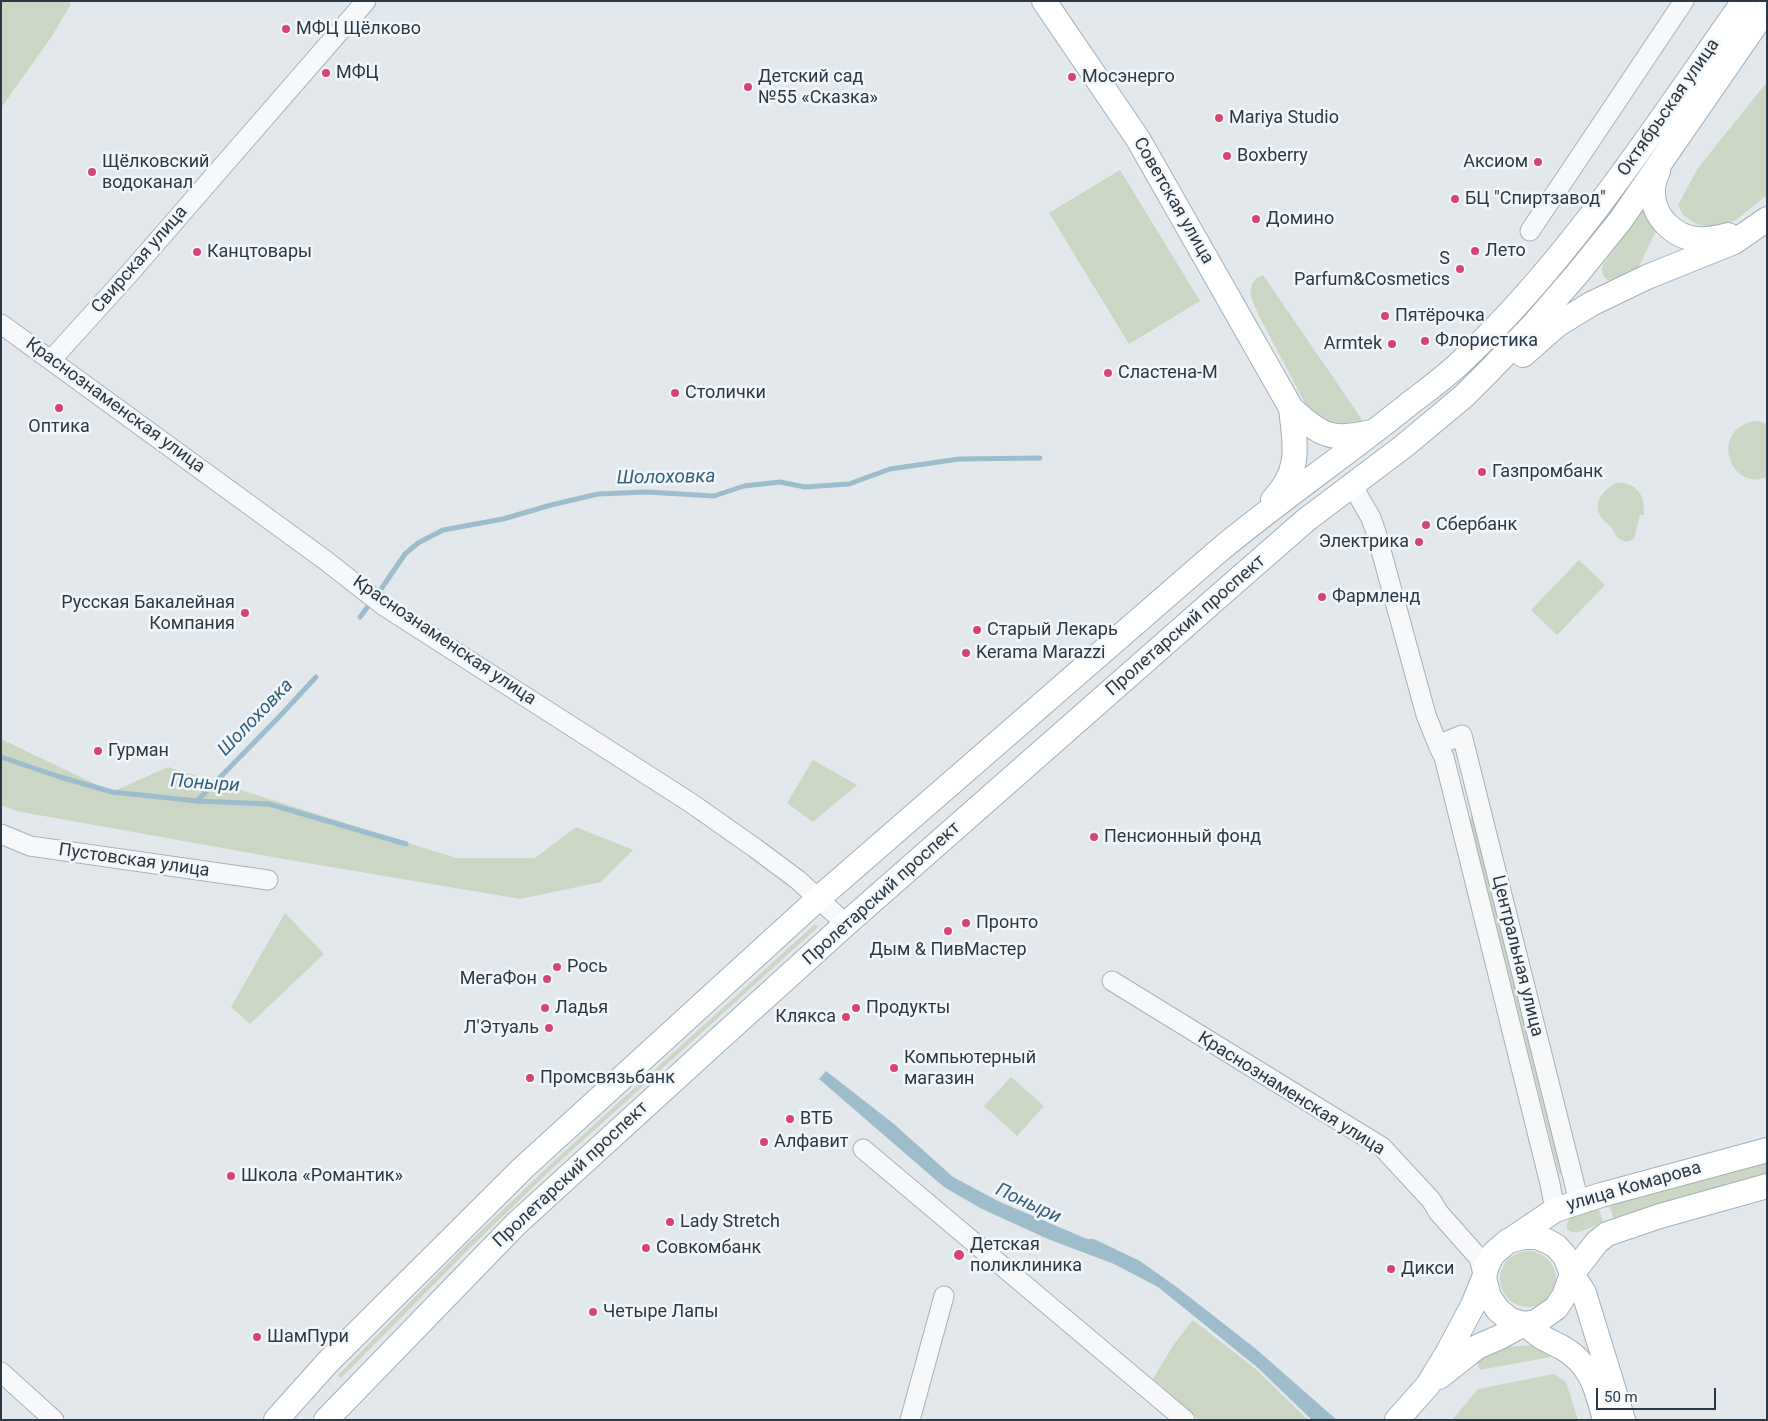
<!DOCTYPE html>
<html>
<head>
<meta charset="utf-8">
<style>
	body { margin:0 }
	#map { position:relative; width:1768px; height:1421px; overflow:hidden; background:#e3e8ec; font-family:Roboto,sans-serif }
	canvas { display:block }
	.frame { position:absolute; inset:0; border:2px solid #2a3945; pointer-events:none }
	.scale { position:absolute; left:1596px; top:1388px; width:120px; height:22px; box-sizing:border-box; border:2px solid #2a3945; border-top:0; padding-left:6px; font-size:15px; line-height:18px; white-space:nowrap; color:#2a3945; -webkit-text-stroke:4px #f4f7f9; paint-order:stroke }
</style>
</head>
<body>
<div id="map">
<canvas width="1768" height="1421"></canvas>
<div class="frame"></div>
<div class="scale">50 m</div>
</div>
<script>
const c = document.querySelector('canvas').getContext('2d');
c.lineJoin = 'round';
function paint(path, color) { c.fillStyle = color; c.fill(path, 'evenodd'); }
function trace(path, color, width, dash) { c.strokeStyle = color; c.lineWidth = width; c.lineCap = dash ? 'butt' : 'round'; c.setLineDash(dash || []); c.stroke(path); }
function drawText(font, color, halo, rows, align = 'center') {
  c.font = font + ' Roboto,sans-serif'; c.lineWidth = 5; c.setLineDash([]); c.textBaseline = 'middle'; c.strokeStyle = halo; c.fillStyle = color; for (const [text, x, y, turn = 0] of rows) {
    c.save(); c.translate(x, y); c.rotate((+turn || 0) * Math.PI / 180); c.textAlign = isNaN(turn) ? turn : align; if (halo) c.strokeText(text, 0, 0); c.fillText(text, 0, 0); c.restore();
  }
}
const green = new Path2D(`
	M 1,1 L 69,1 L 71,4 L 52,36 L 1,108 Z
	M 1767,82 L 1767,195 L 1736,220 L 1714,228 L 1696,224 L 1683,215 L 1678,205 L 1698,168 Z
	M 1120,170 L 1200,301 L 1129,344 L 1049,213 Z
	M 1642,211 L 1646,212 L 1651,226 L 1656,231 L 1637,270 L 1611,281 C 1602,278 1600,271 1604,263 Z
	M 1263,275 L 1363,421 C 1338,431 1323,424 1306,405 L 1258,314 L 1250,294 L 1252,284 L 1257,278 Z
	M 1759,421 L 1767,424 L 1767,477 C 1728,493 1708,424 1759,421 Z
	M 1618,482 C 1640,485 1644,495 1644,515 L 1640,515 L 1634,539 L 1627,542 C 1613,538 1617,534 1610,526 C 1610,525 1604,521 1604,521 C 1589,504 1603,490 1618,482 Z
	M 1579,560 L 1605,585 L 1557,635 L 1531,610 Z
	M 1,739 L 112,792 L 168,767 L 456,858 L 535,858 L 576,827 L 633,850 L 601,882 L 520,899 L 284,859 L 16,811 L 1,805 Z
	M 813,760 L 857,785 L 813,822 L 787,803 Z
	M 1477,816 L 1564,1173 L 1559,1174 L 1469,818 Z
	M 285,913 L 324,954 L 250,1024 L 231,1007 Z
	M 815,924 L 818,927 L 556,1165 L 471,1247 L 341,1378 L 338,1375 L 468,1243 L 553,1162 Z
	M 1011,1077 L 1044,1106 L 1017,1136 L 984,1106 Z
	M 1767,1158 L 1767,1178 L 1614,1219 L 1608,1203 Z
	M 1598,1206 L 1603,1222 C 1592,1226 1575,1238 1567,1229 C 1565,1213 1586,1210 1598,1206 Z
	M1500 1279a28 28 0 1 1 56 0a28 28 0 1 1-56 0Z
	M 1193,1320 L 1257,1370 L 1308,1420 L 1199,1420 L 1153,1379 L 1174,1344 Z
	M 1535,1345 L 1583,1372 L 1599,1420 L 1592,1420 L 1578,1375 L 1556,1356 L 1480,1370 L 1475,1359 L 1506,1347 Z
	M 1554,1374 L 1566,1382 L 1578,1420 L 1452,1420 L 1478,1389 Z`);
const water = new Path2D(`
	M 826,1071 L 894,1124 L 953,1177 L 1000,1202 L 1087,1239 L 1094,1239 L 1140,1261 L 1178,1288 L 1256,1349 L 1337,1420 L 1312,1420 L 1258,1368 L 1158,1287 L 1114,1264 L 1048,1239 L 982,1209 L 944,1187 L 819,1079 Z`);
const stream = new Path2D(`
	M 377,595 L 405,554 L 418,543 L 443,530 L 503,519 L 551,505 L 598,494 L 647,492 L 714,496 L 744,486 L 780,482 L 805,487 L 849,484 L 890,469 L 959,459 L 1040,458
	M 360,617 L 372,601
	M 1,757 L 57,776 L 112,792 L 197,801 L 269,804 L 406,844
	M 197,801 L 278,718 L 316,677`);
const minor = new Path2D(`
	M 1530,231 L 1684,1
	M 1,324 L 325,560 L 384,606 L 691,803 L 755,848 L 798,880 L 846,924
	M 51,360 L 128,275 L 366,1
	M 1352,485 L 1371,518 L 1376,532 L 1426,715 L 1438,745 L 1444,757 L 1550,1184 L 1555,1210
	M 1438,745 L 1462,735 L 1579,1202
	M 1,834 L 30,846 L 268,880
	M 1112,981 L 1382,1147 L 1431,1200 L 1439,1213 L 1479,1258 L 1484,1278
	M 863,1149 L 1185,1420
	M 1,1372 L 54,1420
	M 910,1420 L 944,1296`);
const major = new Path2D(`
	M 1044,1 L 1138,139 L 1291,408 C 1320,435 1331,442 1371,432
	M 1658,171 C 1655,178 1652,185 1653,193 C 1653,217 1674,237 1697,239 C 1708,240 1717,238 1728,235
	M 1523,355 L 1557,325 L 1591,304 L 1647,277 L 1734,242 L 1767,219
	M 1273,500 C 1302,469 1295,446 1291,408
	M 1512,1239 L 1555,1210 L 1601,1195 L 1767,1150
	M 1484,1278 L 1489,1297 L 1498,1310 L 1510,1320 L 1524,1324 L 1536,1322 L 1556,1308 L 1564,1296 L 1572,1274 L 1597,1242 L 1607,1234 L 1660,1216 L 1767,1186
	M 1528,1325 C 1539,1338 1548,1340 1563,1348 C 1592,1365 1597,1390 1605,1420
	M 1439,1377 L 1477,1347 L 1500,1337 L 1524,1324
	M 276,1420 L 327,1363 L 523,1168 L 819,898 L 1216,553 C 1278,501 1346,455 1409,404 C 1427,390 1447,376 1463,360 C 1574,255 1656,125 1744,1
	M 326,1420 L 516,1224 L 719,1039 L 846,924 L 1227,589 L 1306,520 L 1404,446 L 1464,396 L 1490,370 L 1534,324 L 1578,273 L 1620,221 L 1767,8
	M 1397,1420 L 1428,1385 L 1448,1352 L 1473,1305 L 1484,1278 L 1487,1265 L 1493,1254 L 1508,1241 L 1524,1237 L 1536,1237 L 1547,1241 L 1556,1246 L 1565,1256 L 1572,1274 L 1584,1293 L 1623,1420`);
const markers = [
	[286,29,5,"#d54573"],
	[326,73,5,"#d54573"],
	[1072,77,5,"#d54573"],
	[748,87,5,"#d54573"],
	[1219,118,5,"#d54573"],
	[1227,156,5,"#d54573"],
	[1538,162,5,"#d54573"],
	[92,172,5,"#d54573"],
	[1455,199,5,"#d54573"],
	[1256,219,5,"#d54573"],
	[1475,251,5,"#d54573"],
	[197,252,5,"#d54573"],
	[1460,269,5,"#d54573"],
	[1385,316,5,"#d54573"],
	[1425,341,5,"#d54573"],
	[1392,344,5,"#d54573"],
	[1108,373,5,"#d54573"],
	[675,393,5,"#d54573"],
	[59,408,5,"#d54573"],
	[1482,472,5,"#d54573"],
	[1426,525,5,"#d54573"],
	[1419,542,5,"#d54573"],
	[1322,597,5,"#d54573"],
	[245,613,5,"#d54573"],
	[977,630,5,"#d54573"],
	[966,653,5,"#d54573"],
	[98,751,5,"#d54573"],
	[1094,837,5,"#d54573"],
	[966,923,5,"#d54573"],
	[948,931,5,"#d54573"],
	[557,967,5,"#d54573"],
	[547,979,5,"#d54573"],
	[545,1008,5,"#d54573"],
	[856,1008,5,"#d54573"],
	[846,1017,5,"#d54573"],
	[549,1028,5,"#d54573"],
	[894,1068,5,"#d54573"],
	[530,1078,5,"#d54573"],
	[790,1119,5,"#d54573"],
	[764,1142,5,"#d54573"],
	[231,1176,5,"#d54573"],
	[670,1222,5,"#d54573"],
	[646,1248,5,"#d54573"],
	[959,1255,6,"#d54573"],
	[1391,1269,5,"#d54573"],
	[593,1312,5,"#d54573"],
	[257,1337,5,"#d54573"]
];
const poiNames = [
	["МФЦ Щёлково",296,29],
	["МФЦ",336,73],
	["Детский сад",758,77],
	["№55 «Сказка»",758,98],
	["Мосэнерго",1082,77],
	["Mariya Studio",1229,118],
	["Boxberry",1237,156],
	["Щёлковский",102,162],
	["водоканал",102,183],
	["Аксиом",1528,162,"right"],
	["БЦ \"Спиртзавод\"",1465,199],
	["Домино",1266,219],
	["Лето",1485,251],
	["Канцтовары",207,252],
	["S",1450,259,"right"],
	["Parfum&Cosmetics",1450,280,"right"],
	["Пятёрочка",1395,316],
	["Флористика",1435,341],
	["Armtek",1382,344,"right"],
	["Сластена-М",1118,373],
	["Столички",685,393],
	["Оптика",59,427,"center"],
	["Газпромбанк",1492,472],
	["Сбербанк",1436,525],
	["Электрика",1409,542,"right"],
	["Фармленд",1332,597],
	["Русская Бакалейная",235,603,"right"],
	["Компания",235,624,"right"],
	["Старый Лекарь",987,630],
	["Kerama Marazzi",976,653],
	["Гурман",108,751],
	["Пенсионный фонд",1104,837],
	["Пронто",976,923],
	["Дым & ПивМастер",948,950,"center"],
	["Рось",567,967],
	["МегаФон",537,979,"right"],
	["Ладья",555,1008],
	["Продукты",866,1008],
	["Клякса",836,1017,"right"],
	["Л'Этуаль",539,1028,"right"],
	["Компьютерный",904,1058],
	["магазин",904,1079],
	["Промсвязьбанк",540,1078],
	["ВТБ",800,1119],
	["Алфавит",774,1142],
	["Школа «Романтик»",241,1176],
	["Lady Stretch",680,1222],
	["Детская",970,1245],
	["поликлиника",970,1266],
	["Совкомбанк",656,1248],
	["Дикси",1401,1269],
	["Четыре Лапы",603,1312],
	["ШамПури",267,1337]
];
const streetNames = [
	["Октябрьская улица",1669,108,-55],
	["Советская улица",1173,201,60],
	["Свирская улица",140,260,-49],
	["Краснознаменская улица",115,406,36],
	["Пролетарский проспект",1186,626,-41],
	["Краснознаменская улица",444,641,34],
	["Пустовская улица",134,861,8],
	["Пролетарский проспект",882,894,-42],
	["Центральная улица",1517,956,76],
	["Краснознаменская улица",1291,1094,32],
	["Пролетарский проспект",571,1175,-43],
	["улица Комарова",1634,1187,-16]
];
const waterNames = [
	["Шолоховка",666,478,-1],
	["Шолоховка",256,718,-46],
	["Поныри",205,784,4],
	["Поныри",1028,1204,25]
];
paint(green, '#ccd6c4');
paint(water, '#9dbdcd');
trace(stream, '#9dbdcd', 5);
trace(minor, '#a8b0b7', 21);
trace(major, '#a2afb8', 26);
trace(minor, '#f7f8fa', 19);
trace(major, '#fff', 24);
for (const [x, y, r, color] of markers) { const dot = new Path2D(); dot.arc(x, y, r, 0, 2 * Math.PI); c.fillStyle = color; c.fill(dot); trace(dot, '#f4f7f9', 2); }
drawText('18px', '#2a3945', '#f4f7f9', poiNames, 'left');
drawText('18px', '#2a3945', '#f4f7f9', streetNames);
drawText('italic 19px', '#32607c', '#f4f7f9', waterNames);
</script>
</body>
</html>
